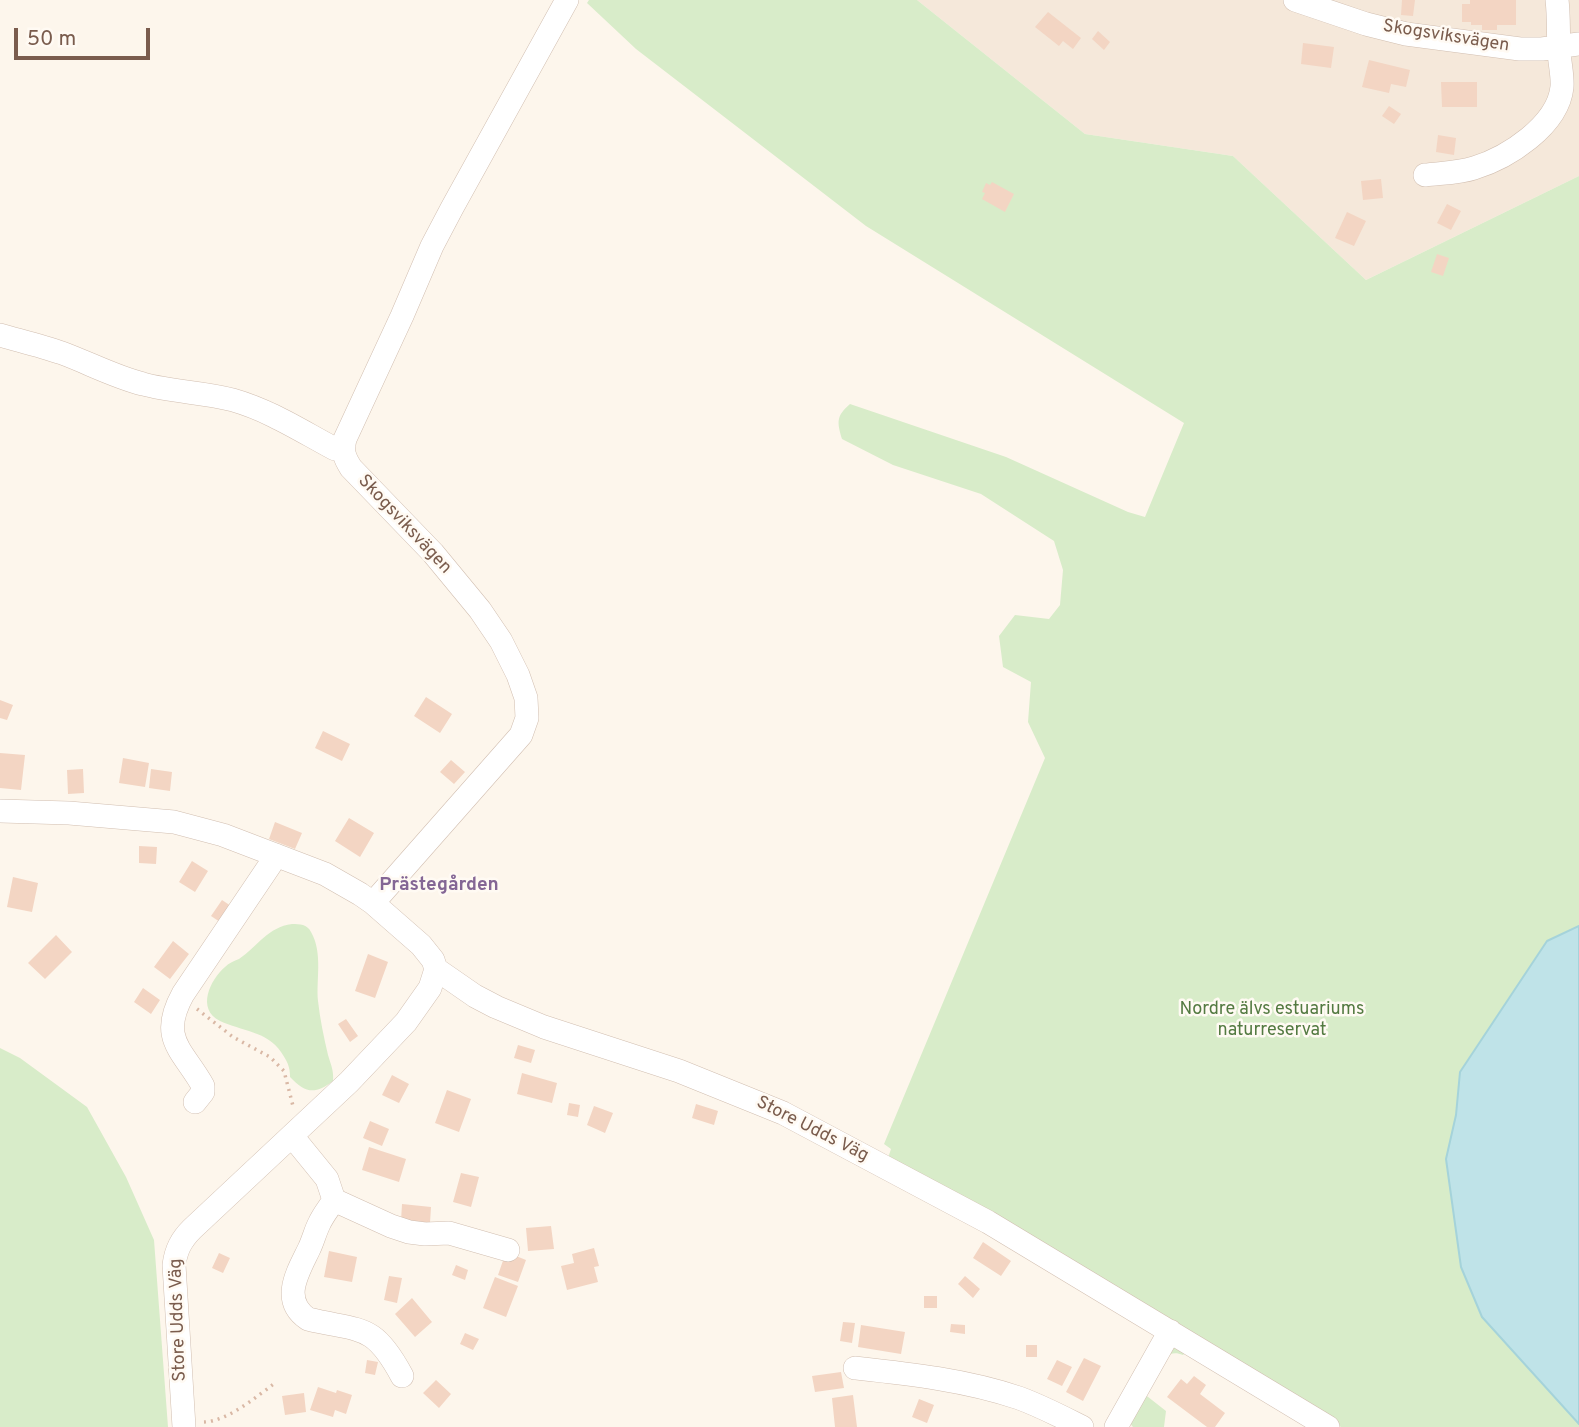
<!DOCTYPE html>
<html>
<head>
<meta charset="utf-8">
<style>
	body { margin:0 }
	#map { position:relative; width:1579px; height:1427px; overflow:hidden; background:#fdf6ec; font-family:Overpass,sans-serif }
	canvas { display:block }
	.scale { position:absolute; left:14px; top:28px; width:136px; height:32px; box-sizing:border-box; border:4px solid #7a5c4d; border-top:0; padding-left:9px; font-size:21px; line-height:24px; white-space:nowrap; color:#7a5c4d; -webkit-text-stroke:5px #fffaf3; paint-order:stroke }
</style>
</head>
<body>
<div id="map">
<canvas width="1579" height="1427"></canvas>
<div class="scale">50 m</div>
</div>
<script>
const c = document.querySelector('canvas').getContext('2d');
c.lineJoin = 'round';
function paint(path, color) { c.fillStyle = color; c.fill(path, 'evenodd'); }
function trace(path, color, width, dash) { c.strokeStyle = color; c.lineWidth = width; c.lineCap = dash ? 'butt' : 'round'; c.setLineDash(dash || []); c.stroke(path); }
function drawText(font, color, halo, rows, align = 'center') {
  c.font = font + ' Overpass,sans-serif'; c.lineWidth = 5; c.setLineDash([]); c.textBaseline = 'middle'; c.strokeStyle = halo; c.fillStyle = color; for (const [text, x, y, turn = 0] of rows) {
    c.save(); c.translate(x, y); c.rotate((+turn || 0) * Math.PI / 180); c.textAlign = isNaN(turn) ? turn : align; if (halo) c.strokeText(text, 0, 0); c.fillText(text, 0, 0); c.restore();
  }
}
const residential = new Path2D(`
	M 917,0 L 1579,0 L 1579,176 L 1366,280 L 1233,156 L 1085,134 Z`);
const green = new Path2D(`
	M 589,0 L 917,0 L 1085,134 L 1233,156 L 1366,280 L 1579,176 L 1579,1427 L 1341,1427 L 887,1161 L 891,1149 L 884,1144 L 1045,758 L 1028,722 L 1031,682 L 1003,667 L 999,636 L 1015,615 L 1049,619 L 1060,605 L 1063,570 L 1054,541 L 981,494 L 893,465 L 842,439 C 837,422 836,416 850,404 L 1006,457 L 1128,512 L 1145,517 L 1184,423 L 866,226 L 636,49 L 587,3 Z
	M 292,924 C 300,924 307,924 311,932 C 323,953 316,979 318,1001 C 320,1019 324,1038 328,1055 C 331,1065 334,1071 333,1081 C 315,1095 305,1093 290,1077 C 290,1066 287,1061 281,1052 C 267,1031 241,1031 220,1021 C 196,1009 210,980 225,967 C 229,963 234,961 239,959 C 258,946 268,927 292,924 Z
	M 0,1048 L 20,1058 L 87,1107 L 126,1177 L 154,1240 L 168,1427 L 0,1427 Z
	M 1174,1345 C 1179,1346 1183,1347 1185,1353 L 1183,1355 C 1175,1352 1171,1353 1164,1358 L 1143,1393 L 1166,1411 L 1164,1427 L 1133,1427 L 1129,1422 L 1129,1411 L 1164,1353 Z`);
const water = new Path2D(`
	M 1579,926 L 1579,1424 L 1482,1317 L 1461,1267 L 1446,1159 L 1456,1115 L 1460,1072 L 1547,941 Z`);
const building = new Path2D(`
	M 1402,0 L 1415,0 L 1413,16 L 1401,15 Z
	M 1470,0 L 1516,0 L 1516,25 L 1497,25 L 1497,30 L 1482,30 L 1482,25 L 1471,25 L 1471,22 L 1462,22 L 1462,4 L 1470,4 Z
	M 1048,12 L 1081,38 L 1073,49 L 1063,41 L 1059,46 L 1035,27 Z
	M 1098,31 L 1110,42 L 1104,50 L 1092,39 Z
	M 1303,43 L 1334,47 L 1331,68 L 1301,64 Z
	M 1369,60 L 1410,70 L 1406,87 L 1391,84 L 1389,93 L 1362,87 Z
	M 1441,82 L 1477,82 L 1477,107 L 1442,107 Z
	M 1389,106 L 1401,114 L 1394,124 L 1382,116 Z
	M 1438,135 L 1456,138 L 1454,155 L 1436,152 Z
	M 1381,179 L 1383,198 L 1363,200 L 1361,181 Z
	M 992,182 L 1014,194 L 1005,212 L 982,199 L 985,193 L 982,192 L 986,183 L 990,185 Z
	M 1447,204 L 1461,211 L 1451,230 L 1437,223 Z
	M 1347,212 L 1366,221 L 1354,246 L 1335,238 Z
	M 1437,254 L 1449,258 L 1443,276 L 1431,272 Z
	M 426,697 L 452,714 L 440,733 L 414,716 Z
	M 0,700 L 13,705 L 7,720 L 0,718 Z
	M 323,731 L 350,744 L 342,761 L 315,748 Z
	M 0,753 L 25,755 L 21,790 L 0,788 Z
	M 123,758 L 149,763 L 145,787 L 119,783 Z
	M 451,760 L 465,772 L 454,784 L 440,772 Z
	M 83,769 L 84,793 L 68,794 L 67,770 Z
	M 151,769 L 172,772 L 170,791 L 149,788 Z
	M 349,818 L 374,833 L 360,857 L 335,841 Z
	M 275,822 L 302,833 L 295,849 L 269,839 Z
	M 139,846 L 157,847 L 156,864 L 139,863 Z
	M 192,861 L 208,871 L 195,892 L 179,882 Z
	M 13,877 L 38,883 L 32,912 L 7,907 Z
	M 222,900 L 234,908 L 223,924 L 211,916 Z
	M 56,935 L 72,952 L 45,979 L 28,963 Z
	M 173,941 L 189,954 L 170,979 L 154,967 Z
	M 368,954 L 388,962 L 375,998 L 355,991 Z
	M 143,988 L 160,1000 L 151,1014 L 134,1002 Z
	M 346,1019 L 358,1036 L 350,1042 L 338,1024 Z
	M 518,1045 L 535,1050 L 531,1063 L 514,1058 Z
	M 522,1073 L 557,1083 L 552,1103 L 517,1094 Z
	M 392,1075 L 409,1084 L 399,1103 L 382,1095 Z
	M 447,1090 L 471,1099 L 459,1132 L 435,1123 Z
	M 569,1103 L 580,1105 L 578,1117 L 567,1115 Z
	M 696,1104 L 718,1111 L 714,1125 L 692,1118 Z
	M 594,1106 L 613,1113 L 605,1133 L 587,1125 Z
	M 370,1121 L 389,1129 L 382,1146 L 363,1138 Z
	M 369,1147 L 406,1159 L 399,1182 L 362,1170 Z
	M 461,1173 L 479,1177 L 471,1207 L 453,1202 Z
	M 402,1204 L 431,1207 L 430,1223 L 401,1221 Z
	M 551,1226 L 554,1249 L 528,1251 L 526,1228 Z
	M 983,1242 L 1011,1261 L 1001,1276 L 973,1258 Z
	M 594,1248 L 599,1266 L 594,1267 L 598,1282 L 567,1290 L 561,1266 L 574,1263 L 572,1254 Z
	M 329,1251 L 357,1257 L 352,1282 L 324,1277 Z
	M 506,1252 L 526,1260 L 518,1282 L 498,1275 Z
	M 219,1253 L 230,1258 L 223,1273 L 212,1268 Z
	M 456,1265 L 468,1270 L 465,1280 L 452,1275 Z
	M 389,1276 L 402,1278 L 397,1303 L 384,1300 Z
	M 965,1276 L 980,1289 L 973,1298 L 958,1284 Z
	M 495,1277 L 518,1286 L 506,1317 L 483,1308 Z
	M 924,1296 L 937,1296 L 937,1308 L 924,1308 Z
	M 412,1298 L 432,1322 L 415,1337 L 395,1314 Z
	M 843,1322 L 855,1323 L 852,1343 L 840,1341 Z
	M 951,1324 L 965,1325 L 965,1334 L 950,1332 Z
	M 861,1325 L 905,1332 L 901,1354 L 858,1347 Z
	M 465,1333 L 479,1339 L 473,1350 L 460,1344 Z
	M 1026,1345 L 1037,1345 L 1037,1357 L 1026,1357 Z
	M 1084,1358 L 1101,1366 L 1083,1401 L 1066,1392 Z
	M 367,1360 L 378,1362 L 375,1375 L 365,1373 Z
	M 1057,1360 L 1072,1367 L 1062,1386 L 1047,1379 Z
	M 841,1372 L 844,1388 L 815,1392 L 812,1376 Z
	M 1194,1376 L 1206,1385 L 1200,1394 L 1225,1413 L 1215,1427 L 1207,1427 L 1167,1397 L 1181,1379 L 1187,1384 Z
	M 436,1380 L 451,1394 L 439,1408 L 423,1393 Z
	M 318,1387 L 336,1393 L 337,1390 L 352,1395 L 346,1414 L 335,1410 L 333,1417 L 310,1410 Z
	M 304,1393 L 306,1412 L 285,1415 L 282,1396 Z
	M 853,1395 L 857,1427 L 835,1427 L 832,1398 Z
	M 919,1399 L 934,1405 L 927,1423 L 912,1417 Z`);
const path = new Path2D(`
	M 197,1009 L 233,1037 L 270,1057 L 284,1071 L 293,1106
	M 204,1422 C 228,1421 256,1397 275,1383`);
const minor = new Path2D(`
	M 1295,0 L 1366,24 L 1406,34 L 1520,49 L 1542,49 L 1579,44
	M 1425,175 C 1441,173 1459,173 1474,168 C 1507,158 1558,126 1562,87 C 1563,75 1559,61 1559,49 C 1558,33 1559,16 1557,0
	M 0,335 C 21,341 42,346 62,353 C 89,363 115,377 143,384 C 172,392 203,392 233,400 C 271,411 301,431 335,449 L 342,449
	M 0,811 L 69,813 L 174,822 L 223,835 L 325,874 L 360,894 L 373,903 L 421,945 L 433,960 L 436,969 L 430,988 L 406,1022 L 349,1082 L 192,1229 C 181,1240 176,1250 174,1265 L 184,1427
	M 373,903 L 521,735 L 527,718 L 526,698 L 518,675 L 501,641 L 480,610 L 433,553 L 351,468 C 344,457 342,451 345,439 L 402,316 L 432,246 L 452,208 L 567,0
	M 436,969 L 475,996 L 496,1007 L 544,1027 L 679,1071 L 783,1113 L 988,1222 L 1328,1427
	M 195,1102 L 203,1092 L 203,1086 C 183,1050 158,1039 183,994 L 270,865 L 276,855
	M 292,1136 L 327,1179 L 334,1200 C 329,1208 323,1215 319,1224 C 315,1232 313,1241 309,1249 C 298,1272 280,1300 308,1319 C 361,1332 373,1322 402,1376
	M 334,1200 L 391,1226 L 409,1232 L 425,1234 L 449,1233 L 508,1250
	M 855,1368 C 910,1374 966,1380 1019,1398 C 1041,1406 1062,1417 1082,1427
	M 1116,1427 L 1170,1331`);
const streetNames = [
	["Skogsviksvägen",1446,37,9],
	["Skogsviksvägen",404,525,47],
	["Store Udds Väg",812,1130,27],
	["Store Udds Väg",179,1320,-92]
];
const parkNames = [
	["Nordre älvs estuariums",1272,1010],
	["naturreservat",1272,1031]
];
const neighbourhoodNames = [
	["Prästegården",439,886]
];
paint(residential, '#f5e8da');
paint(green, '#d8ecc9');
paint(water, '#bfe3e8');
trace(water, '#a5d3da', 2);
paint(building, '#f3d5c3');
trace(minor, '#d1beb0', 24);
trace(path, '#d9b8a5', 3.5, [2, 5]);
trace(minor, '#fff', 23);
drawText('18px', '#7a5c4d', '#fffaf3', streetNames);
drawText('18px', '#537a41', '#fffaf3', parkNames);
drawText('bold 19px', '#846695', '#fffaf3', neighbourhoodNames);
</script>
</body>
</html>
